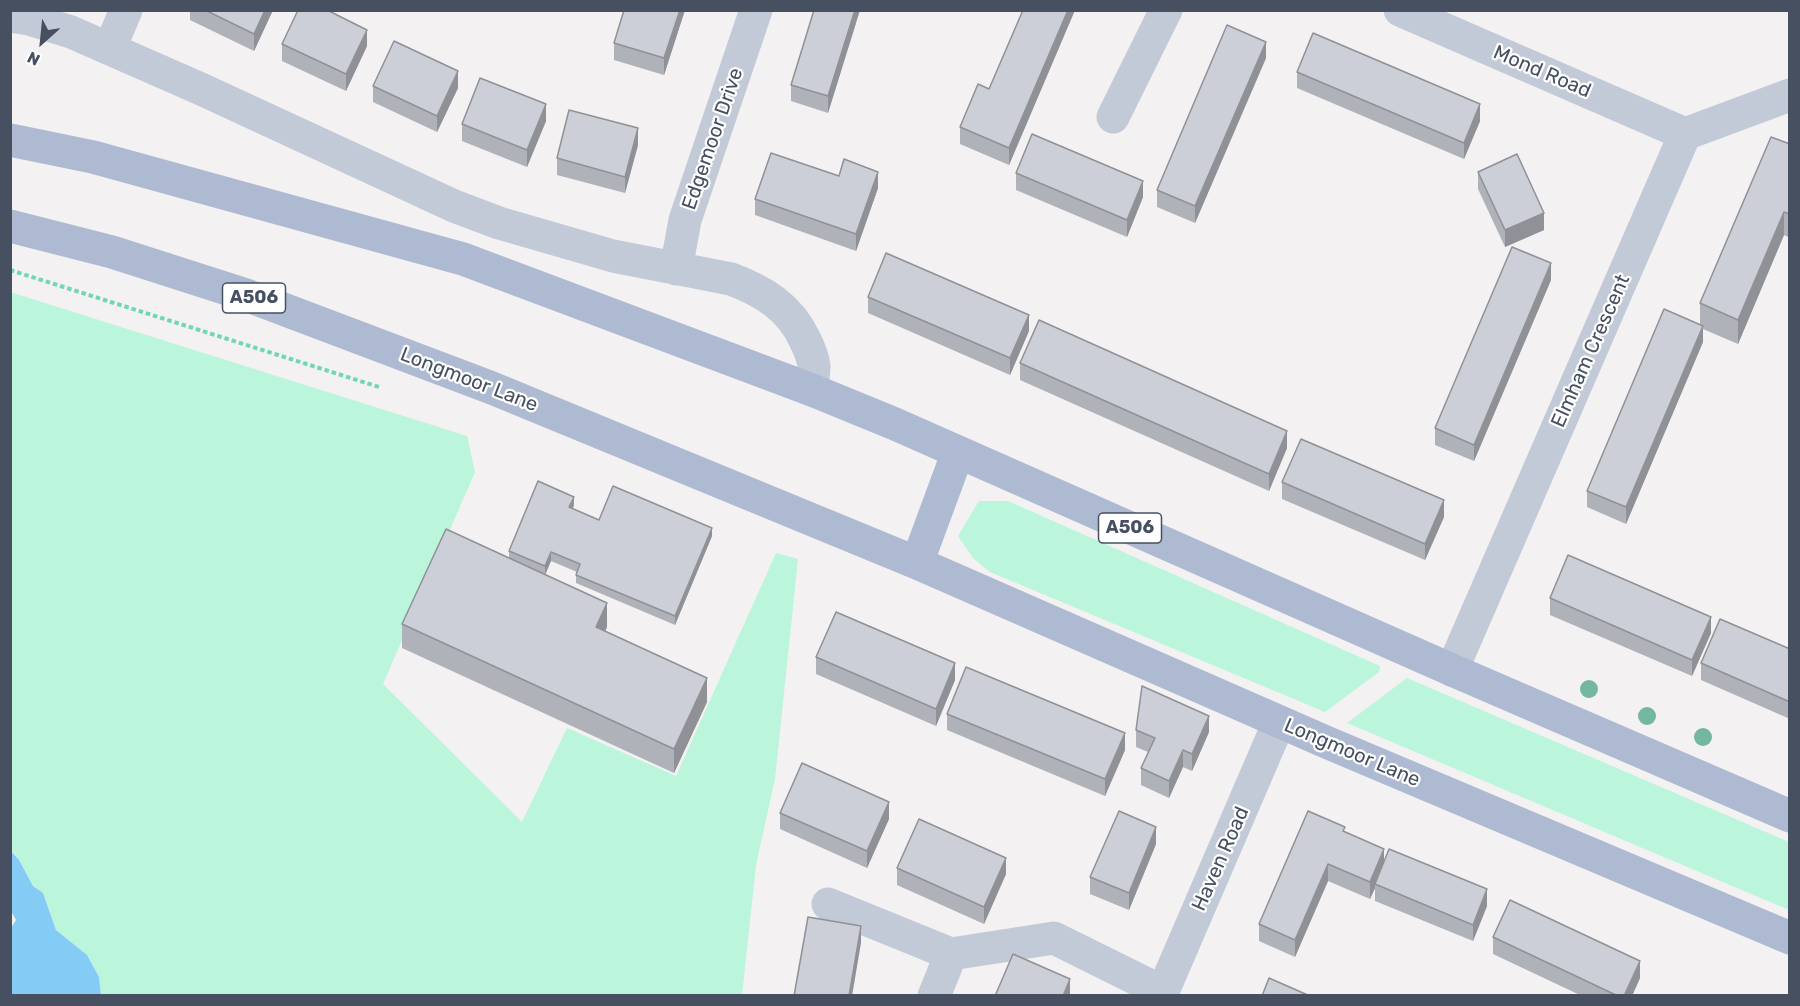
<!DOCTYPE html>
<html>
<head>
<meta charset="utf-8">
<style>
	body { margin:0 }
	#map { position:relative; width:1800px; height:1006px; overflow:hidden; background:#f3f1f1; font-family:Rubik,sans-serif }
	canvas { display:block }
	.frame { position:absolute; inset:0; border:12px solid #465061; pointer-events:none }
	.north { position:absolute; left:12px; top:12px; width:60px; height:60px; -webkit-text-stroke:4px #fff; paint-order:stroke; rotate:207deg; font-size:16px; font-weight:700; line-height:24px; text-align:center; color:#465061 }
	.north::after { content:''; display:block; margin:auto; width:21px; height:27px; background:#465061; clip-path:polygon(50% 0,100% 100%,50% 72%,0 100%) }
</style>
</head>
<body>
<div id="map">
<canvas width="1800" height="1006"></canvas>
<div class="frame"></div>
<div class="north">N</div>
</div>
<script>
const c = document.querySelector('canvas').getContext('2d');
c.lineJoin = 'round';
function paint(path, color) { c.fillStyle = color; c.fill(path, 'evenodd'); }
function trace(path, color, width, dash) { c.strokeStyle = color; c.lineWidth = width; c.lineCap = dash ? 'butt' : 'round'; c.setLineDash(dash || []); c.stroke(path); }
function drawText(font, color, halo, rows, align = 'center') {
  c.font = font + ' Rubik,sans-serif'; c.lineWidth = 4.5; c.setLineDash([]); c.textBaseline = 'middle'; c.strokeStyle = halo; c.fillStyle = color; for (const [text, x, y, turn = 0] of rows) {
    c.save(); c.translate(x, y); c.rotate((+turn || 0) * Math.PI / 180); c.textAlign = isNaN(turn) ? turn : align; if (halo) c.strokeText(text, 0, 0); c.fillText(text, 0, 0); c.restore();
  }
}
const green = new Path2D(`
	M 10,292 L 467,436 L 475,472 L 383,684 L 522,822 L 567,728 L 676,776 L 776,553 L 798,559 L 775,779 L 756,865 L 742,995 L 101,995 L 99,977 L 87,955 L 56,930 L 43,893 L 33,886 L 19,860 L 11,850 Z
	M 979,501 L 1008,501 L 1380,666 L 1379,672 L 1325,712 L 990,572 L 973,558 L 958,536 Z
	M 1407,678 L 1789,842 L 1789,910 L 1347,723 Z`);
const water = new Path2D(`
	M 10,850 L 19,860 L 33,886 L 43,893 L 56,930 L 87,955 L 99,977 L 101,995 L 11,995 L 11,928 L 16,920 L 11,911 Z`);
const path = new Path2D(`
	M 10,270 L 379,387`);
const minor = new Path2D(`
	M 1400,10 L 1685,134
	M 10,16 L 29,19 L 71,32 L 201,89 L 454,206 L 499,223 L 613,256 L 731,279 C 763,291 790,307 805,340 C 809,348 813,357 814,366 C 814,374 812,382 812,390
	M 110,48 L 126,10
	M 1113,117 L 1166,10
	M 676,269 L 685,220 L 756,10
	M 1452,670 L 1685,134 L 1790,95
	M 828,904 L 951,954 L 1054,938 L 1163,992
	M 934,996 L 951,954
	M 1161,996 L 1279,722`);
const primary = new Path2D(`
	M 10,140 L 93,157 L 463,259 L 812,390 L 895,424 L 1452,670 L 1790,816
	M 10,226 L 112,252 L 246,295 L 492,388 L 917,563 L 1326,742 L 1790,938
	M 917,563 L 958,452`);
const trees = [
	[1589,689],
	[1647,716],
	[1703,737]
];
const wall = new Path2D(`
	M 190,10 L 273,10 L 254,51 L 190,20 Z
	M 685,10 L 664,75 L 614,60 L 614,43 Z
	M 814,10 L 860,10 L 828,113 L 791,101 L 791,85 Z
	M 1023,10 L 1075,10 L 1009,165 L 960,144 L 960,127 L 989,89 Z
	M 282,44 L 367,46 L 346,91 L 282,61 Z
	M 1266,58 L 1195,223 L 1157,207 L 1157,190 Z
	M 1297,72 L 1480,121 L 1464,159 L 1297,88 Z
	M 373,86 L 458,88 L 437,132 L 373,102 Z
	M 546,121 L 527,167 L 462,141 L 462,124 Z
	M 1790,144 L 1790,238 L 1784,235 L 1738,344 L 1703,329 L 1703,342 L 1626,524 L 1587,507 L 1587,491 L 1700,324 L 1700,303 Z
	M 638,145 L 625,193 L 557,175 L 557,158 Z
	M 1478,172 L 1544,230 L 1505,247 L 1478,189 Z
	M 1016,173 L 1143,197 L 1127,237 L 1016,190 Z
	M 839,176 L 878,188 L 856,251 L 755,215 L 755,199 Z
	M 1551,280 L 1474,461 L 1435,445 L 1435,428 Z
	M 868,297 L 1029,331 L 1010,375 L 868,313 Z
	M 1020,363 L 1287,448 L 1269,491 L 1020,380 Z
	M 1282,482 L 1444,517 L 1425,560 L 1282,499 Z
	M 574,505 L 573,509 L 599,520 L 712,536 L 675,625 L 576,583 L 576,575 L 577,572 L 551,561 L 545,575 L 607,627 L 605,631 L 707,702 L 674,773 L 402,648 L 402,624 L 509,558 L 509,551 Z
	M 1550,598 L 1711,633 L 1692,676 L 1550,615 Z
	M 1790,649 L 1790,719 L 1701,680 L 1701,663 Z
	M 816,657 L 955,680 L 936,726 L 816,674 Z
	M 947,714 L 1125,750 L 1105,796 L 947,730 Z
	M 1136,730 L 1209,732 L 1192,771 L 1183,767 L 1169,798 L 1141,785 L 1141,768 L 1148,752 L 1136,747 Z
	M 780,813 L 889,819 L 867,868 L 780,829 Z
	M 1345,832 L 1384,860 L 1487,906 L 1473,941 L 1375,901 L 1375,888 L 1370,899 L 1328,881 L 1295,957 L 1259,941 L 1259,924 Z
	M 1156,844 L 1129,910 L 1090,894 L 1090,877 Z
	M 897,868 L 1006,874 L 984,924 L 897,885 Z
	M 1493,937 L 1640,978 L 1632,996 L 1582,996 L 1493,954 Z`);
const shadedWall = new Path2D(`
	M 265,10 L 273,10 L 254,51 L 254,34 Z
	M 680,10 L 685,10 L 664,75 L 664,58 Z
	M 855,10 L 860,10 L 828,113 L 828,96 Z
	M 1068,10 L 1075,10 L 1009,165 L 1009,148 Z
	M 367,30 L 367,46 L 346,91 L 346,74 Z
	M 1266,42 L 1266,58 L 1195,223 L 1195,206 Z
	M 458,71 L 458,88 L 437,132 L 437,116 Z
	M 546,104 L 546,121 L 527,167 L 527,150 Z
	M 1480,104 L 1480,121 L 1464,159 L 1464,143 Z
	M 638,128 L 638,145 L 625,193 L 625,177 Z
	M 878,172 L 878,188 L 856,251 L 856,234 Z
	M 1143,181 L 1143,197 L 1127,237 L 1127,220 Z
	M 1784,212 L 1784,235 L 1738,344 L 1738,320 Z
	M 1544,213 L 1544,230 L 1505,247 L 1505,230 Z
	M 1551,263 L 1551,280 L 1474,461 L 1474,445 Z
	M 1029,315 L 1029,331 L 1010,375 L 1010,358 Z
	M 1703,326 L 1703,342 L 1626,524 L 1626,507 Z
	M 1287,431 L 1287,448 L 1269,491 L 1269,474 Z
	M 574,497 L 574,505 L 569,516 L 569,507 Z
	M 1444,500 L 1444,517 L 1425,560 L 1425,544 Z
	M 712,528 L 712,536 L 675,625 L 675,616 Z
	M 551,552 L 551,561 L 545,575 L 545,566 Z
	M 607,603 L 607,627 L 596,651 L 596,627 Z
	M 1711,617 L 1711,633 L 1692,676 L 1692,660 Z
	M 955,663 L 955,680 L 936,726 L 936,709 Z
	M 707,678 L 707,702 L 674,773 L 674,749 Z
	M 1209,716 L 1209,732 L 1192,771 L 1192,754 Z
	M 1125,733 L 1125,750 L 1105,796 L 1105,779 Z
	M 1183,750 L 1183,767 L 1169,798 L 1169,781 Z
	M 889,802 L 889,819 L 867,868 L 867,851 Z
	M 1156,827 L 1156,844 L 1129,910 L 1129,893 Z
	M 1384,849 L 1384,866 L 1375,884 L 1375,888 L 1370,899 L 1370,882 Z
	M 1006,858 L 1006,874 L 984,924 L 984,907 Z
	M 1328,864 L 1328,881 L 1295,957 L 1295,940 Z
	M 1487,889 L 1487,906 L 1473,941 L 1473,925 Z
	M 861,926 L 861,943 L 852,996 L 849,996 Z
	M 1640,961 L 1640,978 L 1632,996 L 1624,996 Z
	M 1070,979 L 1070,996 L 1063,996 Z`);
const building = new Path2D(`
	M 205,10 L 265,10 L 254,34 Z
	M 298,10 L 327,10 L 367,30 L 346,74 L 282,44 Z
	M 624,10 L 680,10 L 664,58 L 614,43 Z
	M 814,10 L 855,10 L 828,96 L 791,85 Z
	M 1023,10 L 1068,10 L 1009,148 L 960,127 L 978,84 L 989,89 Z
	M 1227,25 L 1266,42 L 1195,206 L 1157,190 Z
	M 1313,33 L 1480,104 L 1464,143 L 1297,72 Z
	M 394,41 L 458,71 L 437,116 L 373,86 Z
	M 480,78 L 546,104 L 527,150 L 462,124 Z
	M 569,110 L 638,128 L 625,177 L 557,158 Z
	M 1032,134 L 1143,181 L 1127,220 L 1016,173 Z
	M 1771,137 L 1790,144 L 1790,214 L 1784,212 L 1738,320 L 1700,303 Z
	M 771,153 L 839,176 L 844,159 L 878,172 L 856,234 L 755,199 Z
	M 1517,154 L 1544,213 L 1505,230 L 1478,172 Z
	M 1512,247 L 1551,263 L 1474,445 L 1435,428 Z
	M 886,253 L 1029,315 L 1010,358 L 868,297 Z
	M 1664,309 L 1703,326 L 1626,507 L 1587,491 Z
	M 1039,320 L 1287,431 L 1269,474 L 1020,363 Z
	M 1301,439 L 1444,500 L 1425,544 L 1282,482 Z
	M 538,481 L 574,497 L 569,507 L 599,520 L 613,486 L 712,528 L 675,616 L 576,575 L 580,564 L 551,552 L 545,566 L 509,551 Z
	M 446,529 L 607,603 L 596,627 L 707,678 L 674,749 L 402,624 Z
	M 1568,555 L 1711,617 L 1692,660 L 1550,598 Z
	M 836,612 L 955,663 L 936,709 L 816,657 Z
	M 1720,619 L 1790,649 L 1790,702 L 1701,663 Z
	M 966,667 L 1125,733 L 1105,779 L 947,714 Z
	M 1142,686 L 1209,716 L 1192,754 L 1183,750 L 1169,781 L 1141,768 L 1155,738 L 1136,730 Z
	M 802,763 L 889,802 L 867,851 L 780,813 Z
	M 1119,811 L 1156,827 L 1129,893 L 1090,877 Z
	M 1308,811 L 1345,827 L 1343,831 L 1384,849 L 1370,882 L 1328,864 L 1295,940 L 1259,924 Z
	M 919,819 L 1006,858 L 984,907 L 897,868 Z
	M 1389,849 L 1487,889 L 1473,925 L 1375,884 Z
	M 1510,900 L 1640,961 L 1624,996 L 1618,996 L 1493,937 Z
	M 808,917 L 861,926 L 849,996 L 794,996 Z
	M 1013,954 L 1070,979 L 1063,996 L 995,996 Z
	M 1269,978 L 1310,996 L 1262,996 Z`);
const shields = [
	[254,298,63],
	[1130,528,63]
];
const shieldNames = [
	["A506",254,298],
	["A506",1130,528]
];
const streetNames = [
	["Mond Road",1542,72,23],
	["Edgemoor Drive",713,139,-71],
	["Elmham Crescent",1591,351,-66],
	["Longmoor Lane",469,380,21],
	["Longmoor Lane",1352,753,23],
	["Haven Road",1221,859,-66]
];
paint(green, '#bbf5db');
paint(water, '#84ccf6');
trace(path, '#6fd7b4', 4, [4.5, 3]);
trace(minor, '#c3cad7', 33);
trace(primary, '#aebad2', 33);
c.fillStyle = '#74b7a0';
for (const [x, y] of trees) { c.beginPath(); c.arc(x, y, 9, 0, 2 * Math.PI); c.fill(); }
paint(wall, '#afb2b9');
paint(shadedWall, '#8f9196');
paint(building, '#cccfd7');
trace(building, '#8f9196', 1.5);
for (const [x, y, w] of shields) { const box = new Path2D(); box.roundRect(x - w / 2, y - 15, w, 30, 4.5); c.fillStyle = '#fff'; c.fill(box); trace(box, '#465061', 1.5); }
drawText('bold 18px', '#465061', null, shieldNames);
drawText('20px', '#465061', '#fff', streetNames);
</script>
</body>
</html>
